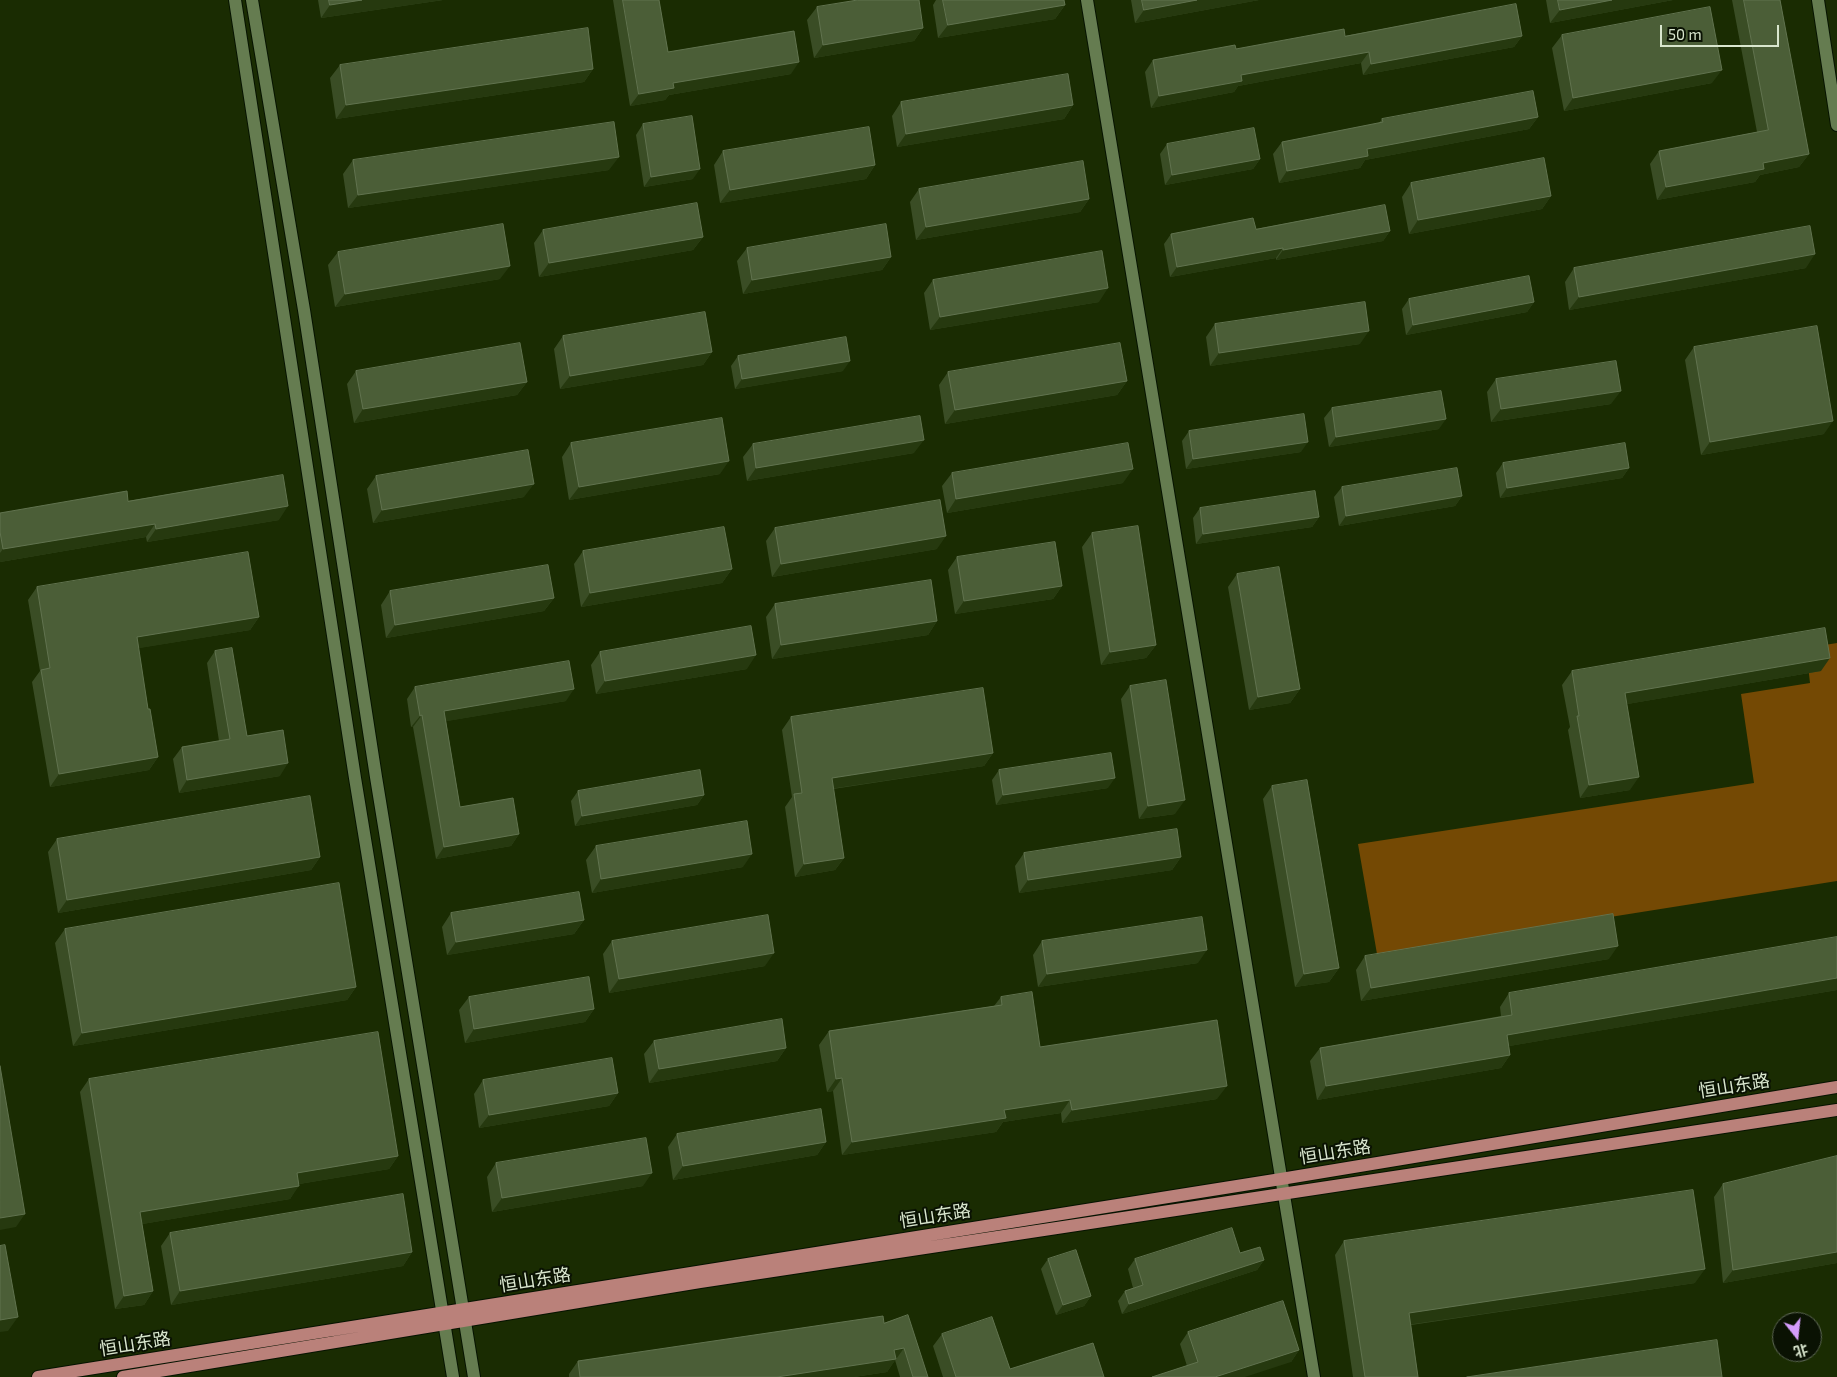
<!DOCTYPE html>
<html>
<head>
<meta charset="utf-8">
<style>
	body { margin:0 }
	#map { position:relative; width:1837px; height:1377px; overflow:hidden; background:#1a2c02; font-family:"Exo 2","Noto Sans SC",sans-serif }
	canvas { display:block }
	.north { position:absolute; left:1772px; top:1312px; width:50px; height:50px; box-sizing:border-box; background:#0a1203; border:1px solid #5d6754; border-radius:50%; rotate:164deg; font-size:14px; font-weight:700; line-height:20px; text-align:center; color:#d9e6ce }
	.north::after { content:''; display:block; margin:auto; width:18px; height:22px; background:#d49cfb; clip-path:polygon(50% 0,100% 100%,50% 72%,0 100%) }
	.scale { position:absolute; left:1660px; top:25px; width:119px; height:22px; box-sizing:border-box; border:2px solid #d9e6ce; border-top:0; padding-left:6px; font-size:15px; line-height:18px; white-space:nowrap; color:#d9e6ce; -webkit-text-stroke:4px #0a1203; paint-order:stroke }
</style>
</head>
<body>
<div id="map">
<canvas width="1837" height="1377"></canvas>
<div class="north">北</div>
<div class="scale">50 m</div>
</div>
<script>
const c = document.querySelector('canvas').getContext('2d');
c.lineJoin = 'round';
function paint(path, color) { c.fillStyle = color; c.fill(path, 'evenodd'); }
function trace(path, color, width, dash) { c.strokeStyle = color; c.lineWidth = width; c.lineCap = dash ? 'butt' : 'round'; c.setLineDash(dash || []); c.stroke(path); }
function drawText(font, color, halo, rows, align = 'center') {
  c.font = font + ' "Exo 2","Noto Sans SC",sans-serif'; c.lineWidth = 4; c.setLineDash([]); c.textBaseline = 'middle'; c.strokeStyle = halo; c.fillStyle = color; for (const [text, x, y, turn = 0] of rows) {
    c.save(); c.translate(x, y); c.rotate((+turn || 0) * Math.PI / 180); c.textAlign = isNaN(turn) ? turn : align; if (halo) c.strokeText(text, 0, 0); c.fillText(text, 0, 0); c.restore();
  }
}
const forest = new Path2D(`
	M 1837,643 L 1837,881 L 1377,954 L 1358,844 L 1754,783 L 1741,694 L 1810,683 L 1806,648 Z`);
const minor = new Path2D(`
	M 235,0 L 355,778 L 453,1377
	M 252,0 L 304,310 L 376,777 L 474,1377
	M 1087,0 L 1314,1377
	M 1818,0 L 1837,125`);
const major = new Path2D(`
	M 38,1377 L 1281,1179 L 1837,1087
	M 123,1377 L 700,1282 L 1837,1110`);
const wall = new Path2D(`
	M 318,0 L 443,0 L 321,18 Z
	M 613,0 L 659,0 L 668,52 L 791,74 L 669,95 L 665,100 L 630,106 Z
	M 936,0 L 1064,0 L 1065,5 L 1055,19 L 938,38 L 933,5 Z
	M 1131,0 L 1259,0 L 1135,23 Z
	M 1546,0 L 1673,0 L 1550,23 Z
	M 1732,0 L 1780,0 L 1809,154 L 1799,167 L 1760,175 L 1755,182 L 1657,200 L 1650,164 L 1659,151 L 1757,132 Z
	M 817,7 L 923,28 L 914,41 L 814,58 L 807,20 Z
	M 1562,35 L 1712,83 L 1564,111 L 1552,48 Z
	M 1345,36 L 1522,36 L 1514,47 L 1363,75 L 1361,63 L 1238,86 L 1234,92 L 1151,108 L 1145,72 L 1153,60 Z
	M 340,65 L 593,69 L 584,82 L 336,119 L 330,78 Z
	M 901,102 L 1073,105 L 1064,119 L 897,147 L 892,116 Z
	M 1538,117 L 1529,129 L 1365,160 L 1360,168 L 1279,183 L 1273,154 L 1282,142 L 1379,123 L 1382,119 Z
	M 643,124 L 693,179 L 644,187 L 636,135 Z
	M 1167,144 L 1260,159 L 1253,169 L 1165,185 L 1160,154 Z
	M 723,151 L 875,165 L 866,179 L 720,203 L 714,165 Z
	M 353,160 L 609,170 L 348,208 L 343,174 Z
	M 1411,183 L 1551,196 L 1542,209 L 1409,234 L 1402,197 Z
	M 919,189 L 1089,199 L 1080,212 L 916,240 L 910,202 Z
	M 1256,229 L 1390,231 L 1383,241 L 1276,260 L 1276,258 L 1170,277 L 1164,244 L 1171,234 Z
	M 543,230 L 703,237 L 693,250 L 539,277 L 534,243 Z
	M 747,248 L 891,257 L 882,270 L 743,294 L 737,261 Z
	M 338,252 L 500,279 L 335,307 L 328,265 Z
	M 1574,268 L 1806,268 L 1569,310 L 1565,282 Z
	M 933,280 L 1099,302 L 930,330 L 924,293 Z
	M 1409,299 L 1534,302 L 1527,312 L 1406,335 L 1402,309 Z
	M 1215,324 L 1360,344 L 1210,366 L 1206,337 Z
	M 563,336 L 712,352 L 703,365 L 560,389 L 554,349 Z
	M 1694,347 L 1824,434 L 1701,455 L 1685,360 Z
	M 738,356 L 843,371 L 735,389 L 731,366 Z
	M 356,371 L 527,382 L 517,395 L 354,423 L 347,384 Z
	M 948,372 L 1127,381 L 1117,395 L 945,424 L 939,385 Z
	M 1496,379 L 1611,404 L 1491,422 L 1487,392 Z
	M 1332,408 L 1439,429 L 1329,447 L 1324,418 Z
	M 1189,431 L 1301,452 L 1186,469 L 1182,441 Z
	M 571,443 L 720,474 L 569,500 L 562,457 Z
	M 753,444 L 914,453 L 747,481 L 743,457 Z
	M 1503,463 L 1629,468 L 1622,478 L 1500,498 L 1496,473 Z
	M 952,473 L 1123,483 L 947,513 L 942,486 Z
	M 376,476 L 524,497 L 373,523 L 367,489 Z
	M 1342,487 L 1462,496 L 1455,506 L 1339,526 L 1334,497 Z
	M 128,501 L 279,520 L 147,542 L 146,537 L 0,562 L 0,513 Z
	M 1200,508 L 1319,517 L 1312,527 L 1196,544 L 1193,518 Z
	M 775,528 L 937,549 L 772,577 L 766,541 Z
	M 1092,533 L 1156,645 L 1146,658 L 1101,665 L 1082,547 Z
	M 583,551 L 732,569 L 722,583 L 581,607 L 574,564 Z
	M 957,557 L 1062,586 L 1053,599 L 955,614 L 948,570 Z
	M 1237,574 L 1300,689 L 1290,703 L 1249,710 L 1228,587 Z
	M 37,587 L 259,617 L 250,630 L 138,648 L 148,709 L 158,757 L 149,770 L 50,787 L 32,682 L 40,671 L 28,600 Z
	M 390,591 L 554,598 L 544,611 L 386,638 L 381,605 Z
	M 775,604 L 937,621 L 928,635 L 772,659 L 766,617 Z
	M 215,651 L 247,736 L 280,776 L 179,793 L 173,759 L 182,747 L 219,741 L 207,663 Z
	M 600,652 L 747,669 L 596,694 L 591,665 Z
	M 1572,671 L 1821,671 L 1627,704 L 1630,790 L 1580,798 L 1568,730 L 1570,727 L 1562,685 Z
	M 1130,686 L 1175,814 L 1139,819 L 1121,699 Z
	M 415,687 L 566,701 L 446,721 L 460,807 L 519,834 L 511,846 L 436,859 L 413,727 L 411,727 L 407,699 Z
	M 791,717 L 993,753 L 984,766 L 833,789 L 844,858 L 835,870 L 795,877 L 785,807 L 792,797 L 782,730 Z
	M 999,770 L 1108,788 L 996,805 L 992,780 Z
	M 1272,786 L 1339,968 L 1329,982 L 1295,987 L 1263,799 Z
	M 578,791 L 704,795 L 697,805 L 575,826 L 571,801 Z
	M 57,839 L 320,857 L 311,870 L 58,913 L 48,852 Z
	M 596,846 L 743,867 L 592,893 L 586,860 Z
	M 1024,853 L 1181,857 L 1172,870 L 1019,893 L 1015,866 Z
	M 451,913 L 584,920 L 574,934 L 447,955 L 442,927 Z
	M 65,929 L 356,987 L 347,1000 L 73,1046 L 55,943 Z
	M 612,941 L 765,966 L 609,993 L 603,954 Z
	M 1042,941 L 1198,963 L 1038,987 L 1033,955 Z
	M 1365,956 L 1609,959 L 1361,1001 L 1356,970 Z
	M 1837,990 L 1509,1046 L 1510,1055 L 1501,1068 L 1317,1100 L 1310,1061 L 1320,1048 L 1501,1016 L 1500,1007 L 1509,993 Z
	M 469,997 L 594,1009 L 585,1022 L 465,1043 L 459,1010 Z
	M 1001,997 L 1040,1047 L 1217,1099 L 1062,1123 L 1061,1113 L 1003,1122 L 996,1132 L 842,1155 L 833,1091 L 827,1092 L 819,1045 L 829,1031 L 994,1006 Z
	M 654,1041 L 786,1048 L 777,1061 L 649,1083 L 644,1054 Z
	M 89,1079 L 398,1156 L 389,1169 L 299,1184 L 290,1199 L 142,1224 L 153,1291 L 144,1305 L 115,1309 L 80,1092 Z
	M 483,1080 L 618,1093 L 609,1106 L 479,1128 L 474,1094 Z
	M 677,1134 L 826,1142 L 817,1155 L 673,1180 L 668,1147 Z
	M 1837,1156 L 1837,1263 L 1723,1283 L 1714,1197 L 1723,1184 Z
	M 496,1163 L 643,1186 L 492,1212 L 487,1177 Z
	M 170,1233 L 412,1252 L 403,1266 L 171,1305 L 161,1246 Z
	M 1344,1241 L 1695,1283 L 1411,1325 L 1418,1377 L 1353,1377 L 1335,1255 Z
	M 1240,1253 L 1264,1260 L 1257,1270 L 1122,1314 L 1118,1301 L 1125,1291 L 1133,1288 L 1128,1269 L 1135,1259 Z
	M 1048,1259 L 1091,1296 L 1084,1306 L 1056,1315 L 1041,1269 Z
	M 884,1323 L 928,1377 L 900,1377 L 895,1360 L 887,1372 L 854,1377 L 569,1377 L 569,1374 L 578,1361 Z
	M 1188,1332 L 1299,1350 L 1291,1362 L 1187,1366 L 1180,1344 Z
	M 942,1334 L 1010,1369 L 1104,1377 L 943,1377 L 933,1346 Z`);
const shadedWall = new Path2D(`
	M 362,0 L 443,0 L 321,18 L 330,5 Z
	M 1197,0 L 1259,0 L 1135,23 L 1144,10 Z
	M 1612,0 L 1673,0 L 1550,23 L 1560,10 Z
	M 1065,5 L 1055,19 L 938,38 L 948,25 Z
	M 923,28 L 914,41 L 814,58 L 823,45 Z
	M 1522,36 L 1514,47 L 1363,75 L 1371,64 Z
	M 1369,52 L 1361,63 L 1238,86 L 1234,92 L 1151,108 L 1159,96 L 1241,75 Z
	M 799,62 L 791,74 L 669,95 L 665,100 L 630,106 L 639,94 L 673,83 Z
	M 593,69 L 584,82 L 336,119 L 346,105 Z
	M 1722,70 L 1712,83 L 1564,111 L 1573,98 Z
	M 1073,105 L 1064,119 L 897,147 L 906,134 Z
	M 1538,117 L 1529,129 L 1365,160 L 1360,168 L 1279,183 L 1287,171 L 1367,149 Z
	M 1809,154 L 1799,167 L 1760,175 L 1755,182 L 1657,200 L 1666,187 L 1763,163 Z
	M 619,157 L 609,170 L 348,208 L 358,195 Z
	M 1260,159 L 1253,169 L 1165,185 L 1172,175 Z
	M 875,165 L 866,179 L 720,203 L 730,190 Z
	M 700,169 L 693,179 L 644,187 L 651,177 Z
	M 1551,196 L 1542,209 L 1409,234 L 1418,220 Z
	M 1089,199 L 1080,212 L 916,240 L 926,227 Z
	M 1390,231 L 1383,241 L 1276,260 L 1283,250 Z
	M 703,237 L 693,250 L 539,277 L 549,263 Z
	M 1283,248 L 1276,258 L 1170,277 L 1177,267 Z
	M 1815,254 L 1806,268 L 1569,310 L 1579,297 Z
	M 891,257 L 882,270 L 743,294 L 752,280 Z
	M 510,266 L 500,279 L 335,307 L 345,294 Z
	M 1108,288 L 1099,302 L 930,330 L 940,317 Z
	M 1534,302 L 1527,312 L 1406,335 L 1413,325 Z
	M 1369,331 L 1360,344 L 1210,366 L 1219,353 Z
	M 712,352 L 703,365 L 560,389 L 570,376 Z
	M 850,361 L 843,371 L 735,389 L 742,379 Z
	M 1127,381 L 1117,395 L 945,424 L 955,410 Z
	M 527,382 L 517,395 L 354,423 L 363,409 Z
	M 1621,391 L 1611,404 L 1491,422 L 1501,409 Z
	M 1446,419 L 1439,429 L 1329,447 L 1336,437 Z
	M 1833,421 L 1824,434 L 1701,455 L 1710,442 Z
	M 924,440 L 914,453 L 747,481 L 756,468 Z
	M 1308,442 L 1301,452 L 1186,469 L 1193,459 Z
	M 729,461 L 720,474 L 569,500 L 579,487 Z
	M 1629,468 L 1622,478 L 1500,498 L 1507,488 Z
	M 1133,469 L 1123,483 L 947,513 L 956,499 Z
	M 534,484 L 524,497 L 373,523 L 382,510 Z
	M 1462,496 L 1455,506 L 1339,526 L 1346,516 Z
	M 288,506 L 279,520 L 147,542 L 156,529 Z
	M 1319,517 L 1312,527 L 1196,544 L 1203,534 Z
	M 155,524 L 146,537 L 0,562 L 0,553 L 3,549 Z
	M 946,536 L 937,549 L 772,577 L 781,564 Z
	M 732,569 L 722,583 L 581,607 L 590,593 Z
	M 1062,586 L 1053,599 L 955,614 L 964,601 Z
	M 554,598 L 544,611 L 386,638 L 395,625 Z
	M 259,617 L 250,630 L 128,650 L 137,637 Z
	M 937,621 L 928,635 L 772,659 L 781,645 Z
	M 1156,645 L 1146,658 L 1101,665 L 1110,652 Z
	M 756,655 L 747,669 L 596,694 L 605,681 Z
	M 1830,658 L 1821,671 L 1616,706 L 1625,693 Z
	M 574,689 L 566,701 L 436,723 L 444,711 Z
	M 1300,689 L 1290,703 L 1249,710 L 1258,697 Z
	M 422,715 L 413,727 L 411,727 L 420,716 Z
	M 993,753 L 984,766 L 823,790 L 832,778 Z
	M 158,757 L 149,770 L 50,787 L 59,774 Z
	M 288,763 L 280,776 L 179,793 L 187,780 Z
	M 1639,777 L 1630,790 L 1580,798 L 1589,785 Z
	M 1115,778 L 1108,788 L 996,805 L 1003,795 Z
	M 704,795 L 697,805 L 575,826 L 582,816 Z
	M 1185,800 L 1175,814 L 1139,819 L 1148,806 Z
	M 519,834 L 511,846 L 436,859 L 444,847 Z
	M 752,854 L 743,867 L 592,893 L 601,879 Z
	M 320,857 L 311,870 L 58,913 L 67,900 Z
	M 1181,857 L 1172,870 L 1019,893 L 1028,880 Z
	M 844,858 L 835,870 L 795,877 L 804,864 Z
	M 584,920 L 574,934 L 447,955 L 456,942 Z
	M 1618,946 L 1609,959 L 1361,1001 L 1371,988 Z
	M 1207,950 L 1198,963 L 1038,987 L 1047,974 Z
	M 774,953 L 765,966 L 609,993 L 619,979 Z
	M 1339,968 L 1329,982 L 1295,987 L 1304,974 Z
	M 1837,978 L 1837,990 L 1498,1048 L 1507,1035 Z
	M 356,987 L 347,1000 L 73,1046 L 82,1033 Z
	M 594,1009 L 585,1022 L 465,1043 L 474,1029 Z
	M 786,1048 L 777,1061 L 649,1083 L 659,1069 Z
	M 1510,1055 L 1501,1068 L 1317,1100 L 1326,1086 Z
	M 842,1078 L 833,1091 L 827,1092 L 836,1079 Z
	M 1227,1086 L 1217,1099 L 1062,1123 L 1072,1110 Z
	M 618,1093 L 609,1106 L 479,1128 L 489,1115 Z
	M 1070,1100 L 1061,1113 L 1003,1122 L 996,1132 L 842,1155 L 852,1142 L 1004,1110 Z
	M 826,1142 L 817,1155 L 673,1180 L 683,1166 Z
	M 398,1156 L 389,1169 L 287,1186 L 297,1173 Z
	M 652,1173 L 643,1186 L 492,1212 L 502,1198 Z
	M 299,1186 L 290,1199 L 131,1226 L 140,1212 Z
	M 25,1214 L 16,1227 L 0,1230 L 0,1218 Z
	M 412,1252 L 403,1266 L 171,1305 L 180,1291 Z
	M 1837,1252 L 1837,1263 L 1723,1283 L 1733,1270 Z
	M 1264,1260 L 1257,1270 L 1122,1314 L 1129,1304 Z
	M 1705,1269 L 1695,1283 L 1400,1326 L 1409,1313 Z
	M 153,1291 L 144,1305 L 115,1309 L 124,1296 Z
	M 1091,1296 L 1084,1306 L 1056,1315 L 1063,1305 Z
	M 18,1317 L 8,1331 L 0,1332 L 0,1320 Z
	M 904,1348 L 887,1372 L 854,1377 L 777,1377 Z
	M 1299,1350 L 1291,1362 L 1245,1377 L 1215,1377 Z`);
const building = new Path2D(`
	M 329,0 L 362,0 L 330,5 Z
	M 623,0 L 659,0 L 668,52 L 794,31 L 799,62 L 673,83 L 674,88 L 639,94 Z
	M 858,0 L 919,0 L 923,28 L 823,45 L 817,7 Z
	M 943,0 L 1064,0 L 1065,5 L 948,25 Z
	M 1142,0 L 1197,0 L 1144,10 Z
	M 1558,0 L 1612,0 L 1560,10 Z
	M 1744,0 L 1780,0 L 1809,154 L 1763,163 L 1764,169 L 1666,187 L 1659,151 L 1768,130 Z
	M 1516,4 L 1522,36 L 1371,64 L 1369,52 L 1241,75 L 1242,81 L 1159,96 L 1153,60 L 1235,45 L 1236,49 L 1344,29 L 1345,36 Z
	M 1710,7 L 1722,70 L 1573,98 L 1562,35 Z
	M 588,28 L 593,69 L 346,105 L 340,65 Z
	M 1068,74 L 1073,105 L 906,134 L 901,102 Z
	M 1533,91 L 1538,117 L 1367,149 L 1368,156 L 1287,171 L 1282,142 L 1383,122 L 1382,119 Z
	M 692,116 L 700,169 L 651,177 L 643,124 Z
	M 614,122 L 619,157 L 358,195 L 353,160 Z
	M 869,127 L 875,165 L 730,190 L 723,151 Z
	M 1254,128 L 1260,159 L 1172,175 L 1167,144 Z
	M 1544,158 L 1551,196 L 1418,220 L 1411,183 Z
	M 1083,161 L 1089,199 L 926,227 L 919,189 Z
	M 697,203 L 703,237 L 549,263 L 543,230 Z
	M 1385,205 L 1390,231 L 1283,250 L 1283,248 L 1177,267 L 1171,234 L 1253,218 L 1256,229 Z
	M 503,224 L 510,266 L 345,294 L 338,252 Z
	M 886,224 L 891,257 L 752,280 L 747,248 Z
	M 1810,226 L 1815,254 L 1579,297 L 1574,268 Z
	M 1102,251 L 1108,288 L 940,317 L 933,280 Z
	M 1529,276 L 1534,302 L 1413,325 L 1409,299 Z
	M 1365,302 L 1369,331 L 1219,353 L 1215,324 Z
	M 705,312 L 712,352 L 570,376 L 563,336 Z
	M 1817,326 L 1833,421 L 1710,442 L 1694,347 Z
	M 846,337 L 850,361 L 742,379 L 738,356 Z
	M 520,343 L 527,382 L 363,409 L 356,371 Z
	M 1120,343 L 1127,381 L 955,410 L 948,372 Z
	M 1616,361 L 1621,391 L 1501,409 L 1496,379 Z
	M 1441,391 L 1446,419 L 1336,437 L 1332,408 Z
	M 1304,414 L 1308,442 L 1193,459 L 1189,431 Z
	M 920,416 L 924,440 L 756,468 L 753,444 Z
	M 722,418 L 729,461 L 579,487 L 571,443 Z
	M 1128,443 L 1133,469 L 956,499 L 952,473 Z
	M 1625,443 L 1629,468 L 1507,488 L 1503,463 Z
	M 528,450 L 534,484 L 382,510 L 376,476 Z
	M 1457,468 L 1462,496 L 1346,516 L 1342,487 Z
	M 283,475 L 288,506 L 156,529 L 155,524 L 3,549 L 0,532 L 0,513 L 127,491 L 128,501 Z
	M 1315,491 L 1319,517 L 1203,534 L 1200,508 Z
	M 940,500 L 946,536 L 781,564 L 775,528 Z
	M 1138,526 L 1156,645 L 1110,652 L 1092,533 Z
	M 724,527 L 732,569 L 590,593 L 583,551 Z
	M 1055,542 L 1062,586 L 964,601 L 957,557 Z
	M 248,552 L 259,617 L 137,637 L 148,709 L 150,709 L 158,757 L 59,774 L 41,670 L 50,668 L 37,587 Z
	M 548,565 L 554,598 L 395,625 L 390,591 Z
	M 1279,567 L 1300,689 L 1258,697 L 1237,574 Z
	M 931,580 L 937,621 L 781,645 L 775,604 Z
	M 751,626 L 756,655 L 605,681 L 600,652 Z
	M 1825,628 L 1830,658 L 1625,693 L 1639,777 L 1589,785 L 1577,716 L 1579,716 L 1572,671 Z
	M 232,648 L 247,736 L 283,730 L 288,763 L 187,780 L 182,747 L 230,739 L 215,651 Z
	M 569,661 L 574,689 L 444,711 L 460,807 L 513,798 L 519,834 L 444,847 L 422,715 L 420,716 L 415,687 Z
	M 1166,680 L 1185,800 L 1148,806 L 1130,686 Z
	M 983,688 L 993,753 L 832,778 L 844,858 L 804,864 L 794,794 L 802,793 L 791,717 Z
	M 1111,753 L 1115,778 L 1003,795 L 999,770 Z
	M 700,770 L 704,795 L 582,816 L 578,791 Z
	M 1307,780 L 1339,968 L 1304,974 L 1272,786 Z
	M 310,796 L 320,857 L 67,900 L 57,839 Z
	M 747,821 L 752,854 L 601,879 L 596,846 Z
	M 1177,829 L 1181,857 L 1028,880 L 1024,853 Z
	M 339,883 L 356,987 L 82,1033 L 65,929 Z
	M 579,892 L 584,920 L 456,942 L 451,913 Z
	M 1613,914 L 1618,946 L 1371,988 L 1365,956 Z
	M 768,915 L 774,953 L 619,979 L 612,941 Z
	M 1202,917 L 1207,950 L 1047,974 L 1042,941 Z
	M 1837,937 L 1837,978 L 1507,1035 L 1510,1055 L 1326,1086 L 1320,1048 L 1512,1015 L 1509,993 Z
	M 589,977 L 594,1009 L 474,1029 L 469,997 Z
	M 1032,992 L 1040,1047 L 1217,1020 L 1227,1086 L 1072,1110 L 1070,1100 L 1004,1110 L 1006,1118 L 852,1142 L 842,1078 L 836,1079 L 829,1031 L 1002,1005 L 1001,997 Z
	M 782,1019 L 786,1048 L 659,1069 L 654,1041 Z
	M 378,1032 L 398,1156 L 297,1173 L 299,1186 L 140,1212 L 153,1291 L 124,1296 L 89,1079 Z
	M 612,1058 L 618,1093 L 489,1115 L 483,1080 Z
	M 0,1066 L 25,1214 L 0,1218 Z
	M 821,1109 L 826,1142 L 683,1166 L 677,1134 Z
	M 646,1138 L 652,1173 L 502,1198 L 496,1163 Z
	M 1837,1156 L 1837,1252 L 1733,1270 L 1723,1184 Z
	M 1693,1190 L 1705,1269 L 1409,1313 L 1418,1377 L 1365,1377 L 1344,1241 Z
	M 403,1194 L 412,1252 L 180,1291 L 170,1233 Z
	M 1232,1228 L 1240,1253 L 1260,1247 L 1264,1260 L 1129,1304 L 1125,1291 L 1143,1285 L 1135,1259 Z
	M 5,1245 L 18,1317 L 0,1320 L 0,1246 Z
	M 1076,1250 L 1091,1296 L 1063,1305 L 1048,1259 Z
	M 1283,1301 L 1299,1350 L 1215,1377 L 1152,1377 L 1198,1362 L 1188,1332 Z
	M 908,1315 L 928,1377 L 913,1377 L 904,1348 L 894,1350 L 896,1359 L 777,1377 L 580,1377 L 578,1361 L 883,1316 L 884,1323 Z
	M 992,1317 L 1010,1369 L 1093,1343 L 1104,1377 L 956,1377 L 942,1334 Z
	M 1717,1340 L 1722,1377 L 1467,1377 Z`);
const streetNames = [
	["恒山东路",1734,1086,-9],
	["恒山东路",1335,1152,-9],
	["恒山东路",935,1216,-9],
	["恒山东路",535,1280,-9],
	["恒山东路",135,1344,-9]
];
paint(forest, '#744904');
trace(minor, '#061300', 14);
trace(major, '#061300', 14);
trace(minor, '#657c50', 12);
trace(major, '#ba817a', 12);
paint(wall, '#3a4d25');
paint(shadedWall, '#26390f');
paint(building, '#4b5e37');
trace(building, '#61734f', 1);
drawText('18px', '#d9e6ce', '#0a1203', streetNames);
</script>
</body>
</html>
